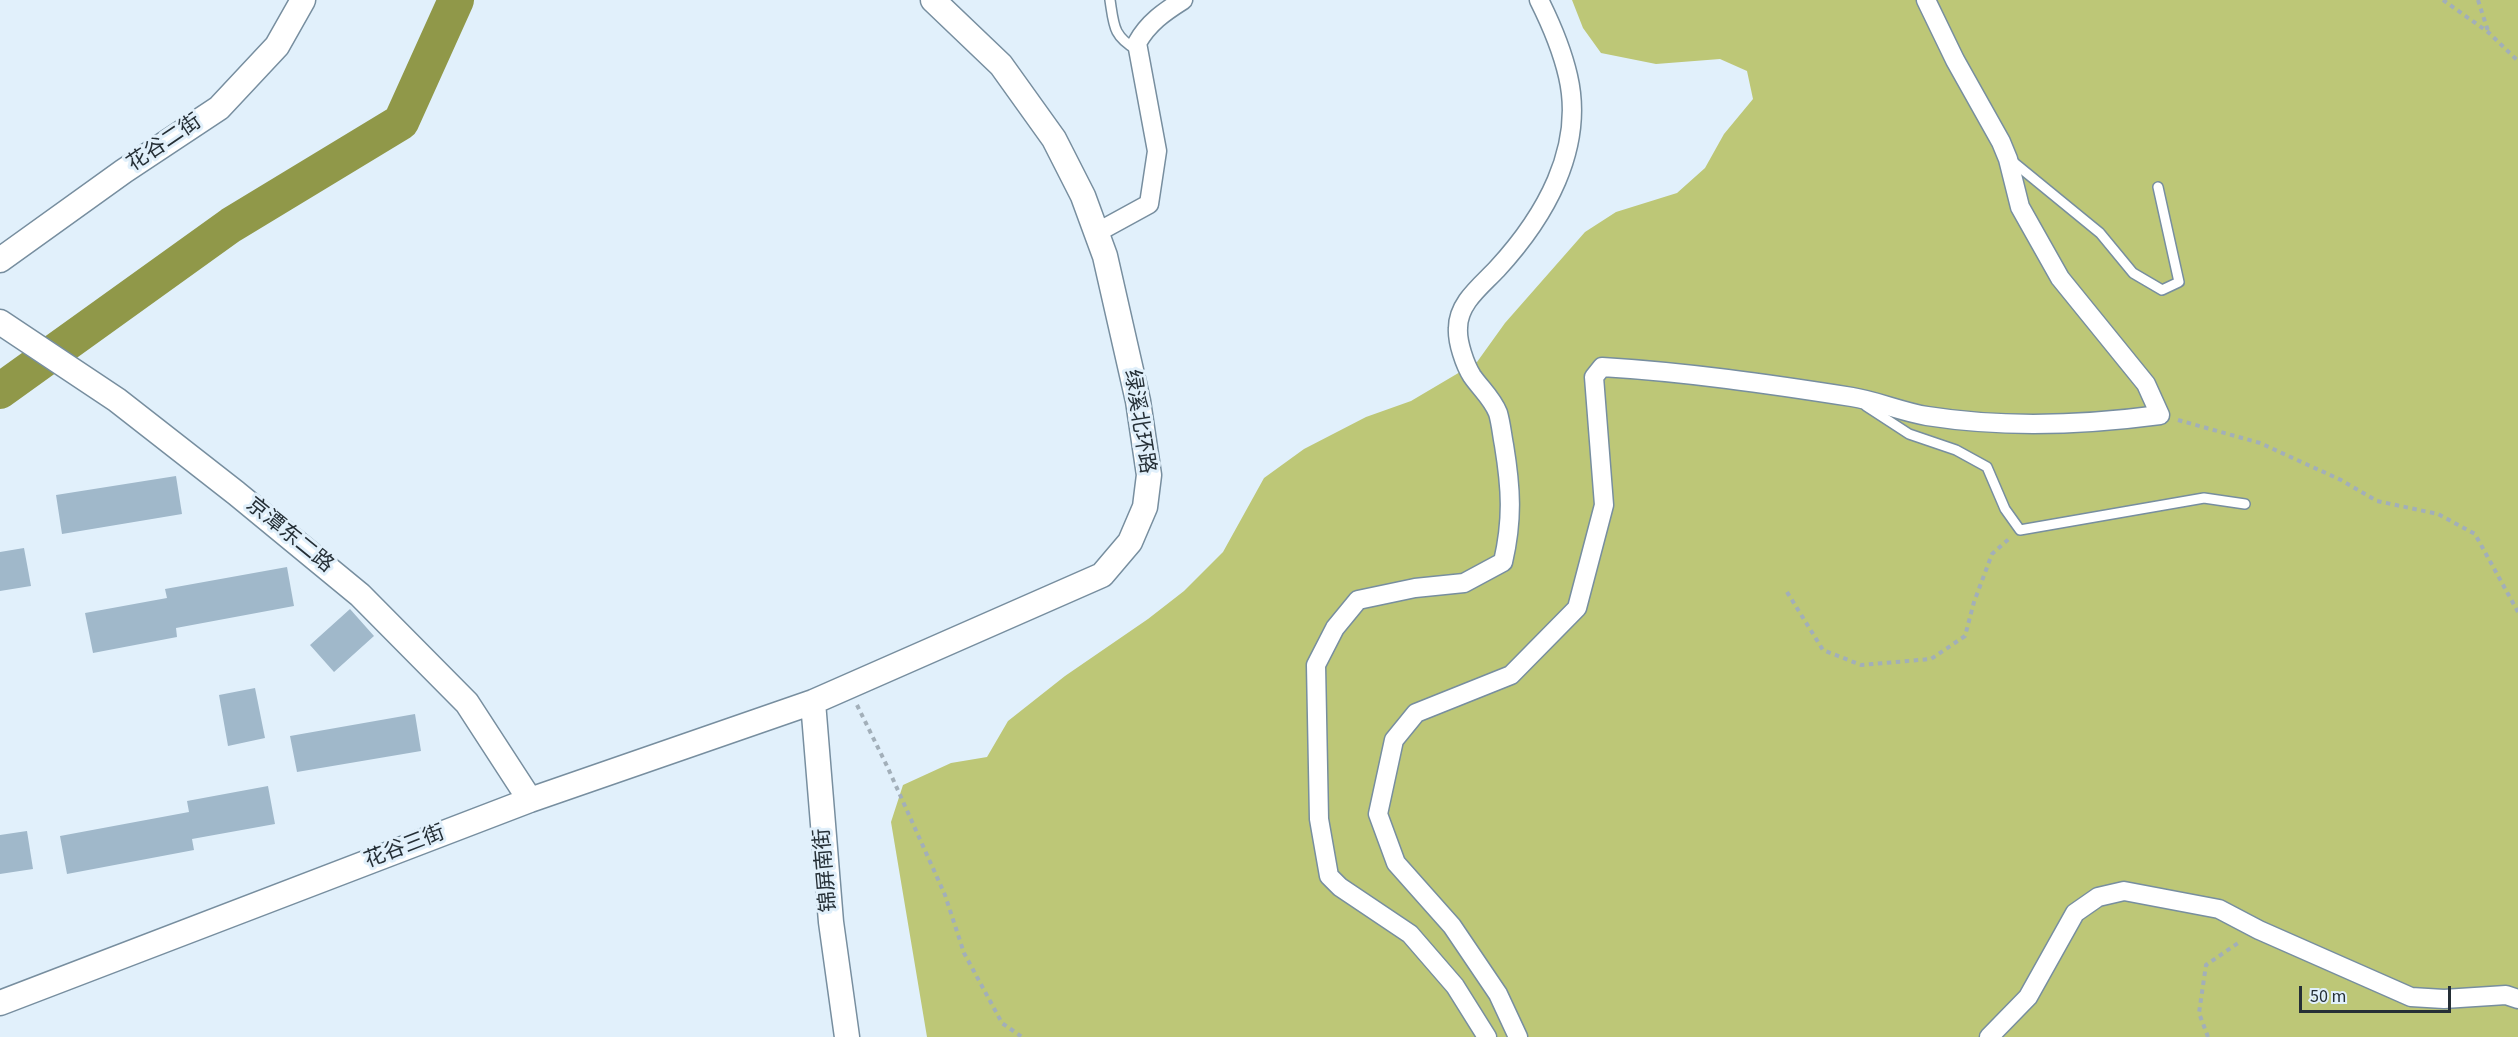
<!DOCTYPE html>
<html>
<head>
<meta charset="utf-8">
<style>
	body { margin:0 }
	#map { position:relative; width:2518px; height:1037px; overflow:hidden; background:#e1f0fb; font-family:"Source Sans 3",sans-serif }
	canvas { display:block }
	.scale { position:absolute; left:2299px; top:986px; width:152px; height:27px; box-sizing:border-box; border:3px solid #252f36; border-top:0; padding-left:8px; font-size:18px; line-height:21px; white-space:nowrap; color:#252f36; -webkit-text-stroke:4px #e1f0fb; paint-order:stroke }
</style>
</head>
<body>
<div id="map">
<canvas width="2518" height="1037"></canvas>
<div class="scale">50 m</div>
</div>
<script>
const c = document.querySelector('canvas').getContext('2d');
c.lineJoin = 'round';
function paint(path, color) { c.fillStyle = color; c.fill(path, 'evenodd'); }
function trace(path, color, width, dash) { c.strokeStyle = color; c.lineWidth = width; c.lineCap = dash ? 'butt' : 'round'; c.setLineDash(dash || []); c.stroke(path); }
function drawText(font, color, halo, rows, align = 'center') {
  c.font = font + ' "Source Sans 3","Noto Sans SC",sans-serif'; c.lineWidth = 6; c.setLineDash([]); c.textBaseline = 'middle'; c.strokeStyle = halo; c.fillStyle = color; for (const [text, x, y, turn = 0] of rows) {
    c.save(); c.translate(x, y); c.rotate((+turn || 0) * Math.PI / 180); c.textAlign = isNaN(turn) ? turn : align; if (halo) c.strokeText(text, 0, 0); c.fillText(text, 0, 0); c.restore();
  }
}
const forest = new Path2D(`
	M 1572,0 L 2518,0 L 2518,1037 L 927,1037 L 891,822 L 903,785 L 951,763 L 987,757 L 1008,721 L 1065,676 L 1148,619 L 1184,591 L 1223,552 L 1264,478 L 1304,449 L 1366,417 L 1411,401 L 1477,362 L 1505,323 L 1585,232 L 1616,212 L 1677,193 L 1705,168 L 1724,134 L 1753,99 L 1747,71 L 1720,59 L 1656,64 L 1601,53 L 1583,28 Z`);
const river = new Path2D(`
	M 0,391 L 231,225 L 401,122 L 456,0`);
const building = new Path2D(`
	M 176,476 L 182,514 L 62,534 L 56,495 Z
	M 24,548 L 31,586 L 0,591 L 0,552 Z
	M 287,567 L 294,606 L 176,628 L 177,637 L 93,653 L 85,613 L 167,598 L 165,589 Z
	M 350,609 L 374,636 L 334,672 L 310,645 Z
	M 255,688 L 265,738 L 228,746 L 219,695 Z
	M 415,714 L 421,751 L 297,772 L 290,736 Z
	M 268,786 L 275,824 L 192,839 L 194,850 L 67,874 L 60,836 L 189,812 L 187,801 Z
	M 27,831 L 33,869 L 0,874 L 0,835 Z`);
const path = new Path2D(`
	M 2443,0 L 2488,32 L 2518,61
	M 2478,0 L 2488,31
	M 2178,420 L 2260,443 L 2341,480 L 2377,501 L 2438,514 L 2475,534 L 2518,612
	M 1787,592 L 1823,650 L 1861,665 L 1931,659 L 1965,636 L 1974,602 L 1992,554 L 2010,538
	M 857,705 L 887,766 L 945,895 L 964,953 L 1002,1023 L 1022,1037
	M 2208,1037 L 2199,1013 L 2206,965 L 2241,941`);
const service = new Path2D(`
	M 1110,0 C 1114,26 1113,36 1137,50
	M 2012,161 L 2100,233 L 2133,273 L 2162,290 L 2179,282 L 2158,187
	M 1866,406 L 1909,434 L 1956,450 L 1987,467 L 2005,509 L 2020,530 L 2204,498 L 2245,504`);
const minor = new Path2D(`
	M 1096,233 L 1149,204 L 1157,151 L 1137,43 C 1148,23 1164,12 1183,0
	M 1487,1037 L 1455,986 L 1410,934 L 1340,887 L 1329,876 L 1319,819 L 1316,665 L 1335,628 L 1358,600 L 1415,588 L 1464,583 L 1503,562 C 1513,519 1511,488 1504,445 C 1502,435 1501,423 1498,413 C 1492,398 1481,389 1472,376 C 1465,365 1457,342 1458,328 C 1458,303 1481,286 1497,269 C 1544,218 1585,149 1568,76 C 1562,50 1551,24 1539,0
	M 1518,1037 L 1498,994 L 1452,926 L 1396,863 L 1378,814 L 1394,740 L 1416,713 L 1511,675 L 1577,608 L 1604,505 L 1594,377 L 1602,367 C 1686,372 1769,384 1852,397 C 1877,401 1902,412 1927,416 C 2003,428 2085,425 2160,415 L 2146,384 L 2060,278 L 2020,207 L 2008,159 L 2001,142 L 1955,60 L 1926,0
	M 1989,1037 L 2028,997 L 2075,913 L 2098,897 L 2124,891 L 2219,909 L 2259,930 L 2411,997 L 2444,999 L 2506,995 L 2518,999`);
const tertiary = new Path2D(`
	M 0,260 L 124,171 L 219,108 L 277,46 L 303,0
	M 0,322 L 117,400 L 236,493 L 360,595 L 467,703 L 530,800
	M 813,702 L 831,922 L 847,1037
	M 0,1003 L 530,800 L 813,702 L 1102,575 L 1130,542 L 1145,507 L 1149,475 L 1138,401 L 1105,256 L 1083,196 L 1054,139 L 1001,65 L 933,0`);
const streetNames = [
	["花谷二街",165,144,-34],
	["绿溪北环路",1138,422,81],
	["京潭东二路",289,536,39],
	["花谷三街",405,848,-21],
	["锦屏南街",827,870,-95]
];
paint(forest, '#bdc777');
trace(river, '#909849', 36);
paint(building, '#a0b8ca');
trace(service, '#778e9f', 12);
trace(minor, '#778e9f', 21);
trace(tertiary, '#778e9f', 27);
trace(path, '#a2afb9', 4, [4.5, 4.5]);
trace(service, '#fff', 9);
trace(minor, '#fff', 18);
trace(tertiary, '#fff', 24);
drawText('21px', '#252f36', '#e1f0fb', streetNames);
</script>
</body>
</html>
